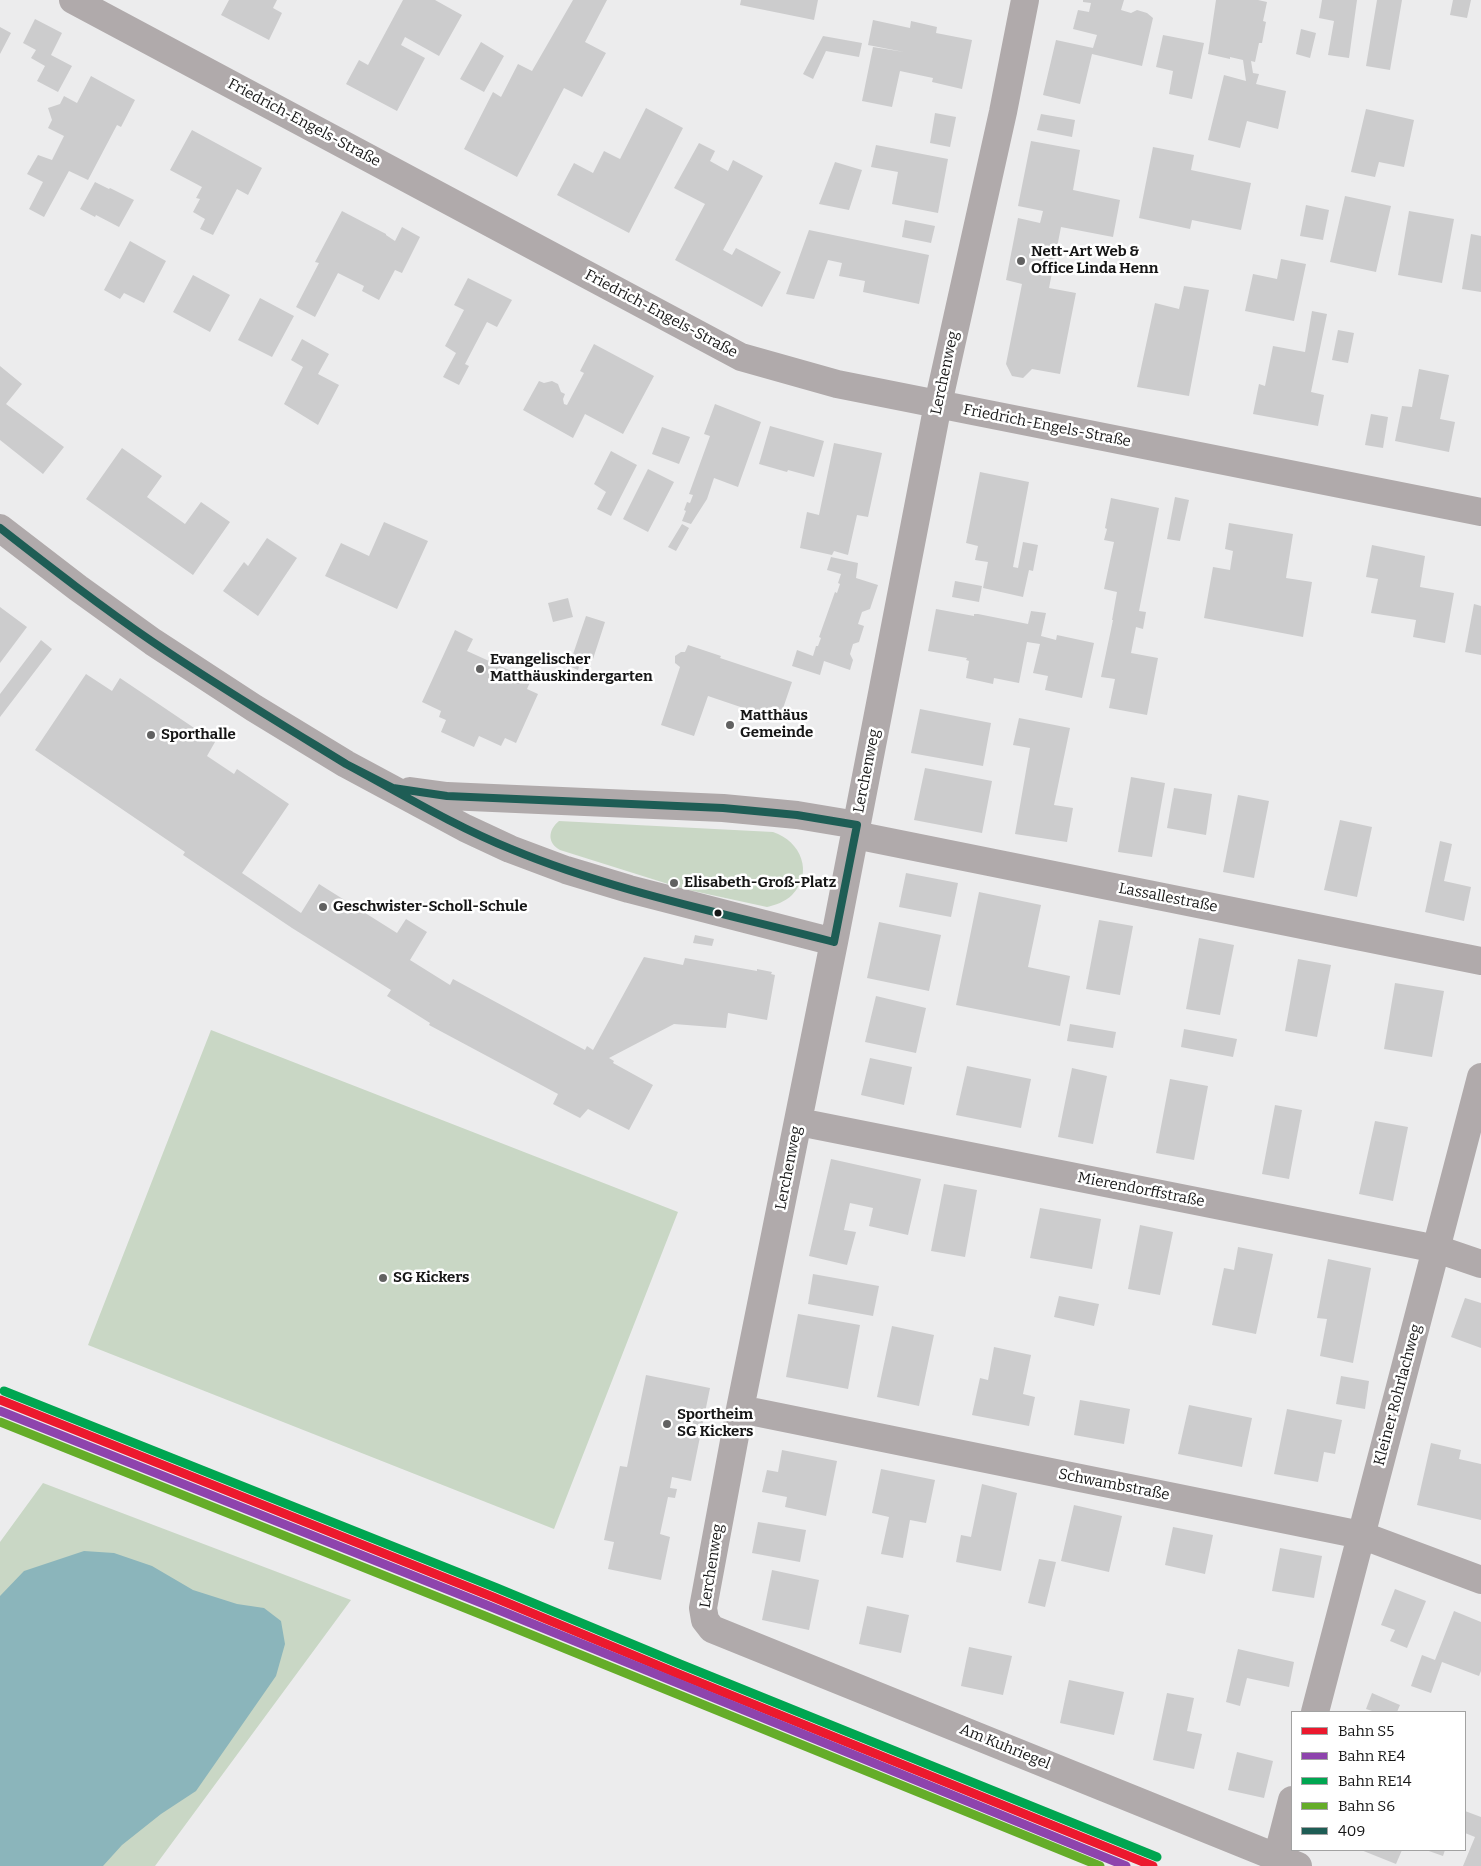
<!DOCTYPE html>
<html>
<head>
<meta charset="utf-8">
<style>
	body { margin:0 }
	#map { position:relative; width:1481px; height:1866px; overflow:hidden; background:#ececed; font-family:Bitter,serif }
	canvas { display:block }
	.legend { position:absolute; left:1291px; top:1711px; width:175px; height:140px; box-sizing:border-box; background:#fff; border:1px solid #a2a2a2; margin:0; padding:6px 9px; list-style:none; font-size:15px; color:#161616 }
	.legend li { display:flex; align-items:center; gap:10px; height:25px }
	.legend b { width:25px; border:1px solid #a2a2a2 }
</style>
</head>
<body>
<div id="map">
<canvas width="1481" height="1866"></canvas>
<ul class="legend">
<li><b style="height:6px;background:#ec192e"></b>Bahn S5</li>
<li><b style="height:6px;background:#8e44ad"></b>Bahn RE4</li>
<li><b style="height:6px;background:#00a651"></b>Bahn RE14</li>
<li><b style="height:6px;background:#65ad29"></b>Bahn S6</li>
<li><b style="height:6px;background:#1e5d55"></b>409</li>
</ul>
</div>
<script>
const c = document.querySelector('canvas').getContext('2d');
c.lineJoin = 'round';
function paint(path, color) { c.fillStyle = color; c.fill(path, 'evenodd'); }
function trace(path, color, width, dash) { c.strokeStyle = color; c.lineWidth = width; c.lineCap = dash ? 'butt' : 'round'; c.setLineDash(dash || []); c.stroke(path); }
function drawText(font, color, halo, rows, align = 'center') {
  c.font = font + ' Bitter,serif'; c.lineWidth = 5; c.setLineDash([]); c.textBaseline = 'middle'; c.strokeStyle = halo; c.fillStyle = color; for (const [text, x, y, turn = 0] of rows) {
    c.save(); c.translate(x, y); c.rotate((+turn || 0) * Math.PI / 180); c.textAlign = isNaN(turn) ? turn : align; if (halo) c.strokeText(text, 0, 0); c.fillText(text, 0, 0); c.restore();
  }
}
const green = new Path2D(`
	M 559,821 L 773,832 C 801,841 814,873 792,895 C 785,902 775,905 767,907 L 684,889 L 560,850 C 547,843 548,830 559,821 Z
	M 211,1030 L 678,1212 L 554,1529 L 88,1345 Z
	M 43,1483 L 351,1600 L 155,1866 L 0,1866 L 0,1542 Z`);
const water = new Path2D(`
	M 84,1551 L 114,1553 L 152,1566 L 193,1590 L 237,1604 L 264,1608 L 281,1621 L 285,1644 L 276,1676 L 196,1791 L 161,1814 L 122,1845 L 103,1866 L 0,1866 L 0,1596 L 24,1571 Z`);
const building = new Path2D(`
	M 229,0 L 277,0 L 273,8 L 282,13 L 269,40 L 221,15 Z
	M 403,0 L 435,0 L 462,15 L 439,56 L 405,37 L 401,45 L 425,58 L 397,111 L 346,84 L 359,60 L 368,65 Z
	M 573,0 L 607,0 L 585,42 L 606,53 L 582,97 L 564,88 L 517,177 L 464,149 L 493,92 L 501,97 L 518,64 L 532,71 Z
	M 741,0 L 818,0 L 814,20 L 740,5 Z
	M 1083,0 L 1124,0 L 1121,10 L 1131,13 L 1137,10 L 1147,13 L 1153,18 L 1142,66 L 1092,54 L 1080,104 L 1043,95 L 1056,40 L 1093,48 L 1097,35 L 1073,29 L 1078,10 L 1089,12 L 1091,3 L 1083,2 Z
	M 1216,0 L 1258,0 L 1267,2 L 1263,21 L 1266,22 L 1262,43 L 1259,43 L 1255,62 L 1251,61 L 1253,73 L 1259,74 L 1256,84 L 1286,91 L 1278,129 L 1247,121 L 1240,148 L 1208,140 L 1224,75 L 1246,81 L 1243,60 L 1230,57 L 1230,59 L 1208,54 Z
	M 1322,0 L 1357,0 L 1349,58 L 1328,55 L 1334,21 L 1319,18 Z
	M 1377,0 L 1402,0 L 1390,70 L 1366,66 Z
	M 1453,0 L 1471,0 L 1467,18 L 1450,15 Z
	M 35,19 L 62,33 L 51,55 L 72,66 L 58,92 L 37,81 L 45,66 L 31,58 L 36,50 L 23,43 Z
	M 873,20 L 910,28 L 911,21 L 937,27 L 936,33 L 972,40 L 962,89 L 932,82 L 933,78 L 900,71 L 892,107 L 862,101 L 873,47 L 904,52 L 868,45 Z
	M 0,27 L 11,33 L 0,54 Z
	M 1301,29 L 1316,33 L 1310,58 L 1296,54 Z
	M 1163,35 L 1204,43 L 1192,99 L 1169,94 L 1173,71 L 1156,67 Z
	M 823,36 L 862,43 L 859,57 L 826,51 L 813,79 L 803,74 Z
	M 481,42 L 504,56 L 484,92 L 460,79 Z
	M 91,76 L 135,100 L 121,127 L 117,125 L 88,180 L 69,171 L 44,217 L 29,209 L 43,182 L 27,174 L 38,155 L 52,160 L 64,136 L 48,128 L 52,120 L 48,108 L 60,104 L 64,96 L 77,103 Z
	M 646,108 L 683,128 L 629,233 L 557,195 L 574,163 L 593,173 L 604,151 L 620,159 Z
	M 1366,109 L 1414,120 L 1404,167 L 1379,162 L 1375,177 L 1351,172 Z
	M 935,113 L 956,117 L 950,147 L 930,143 Z
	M 1041,114 L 1075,120 L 1072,137 L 1037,130 Z
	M 192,130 L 262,168 L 248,195 L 237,189 L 213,235 L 200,229 L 205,219 L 193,212 L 200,199 L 196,198 L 202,187 L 170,170 Z
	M 1031,141 L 1080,150 L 1073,190 L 1120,200 L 1113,237 L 1061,227 L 1049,288 L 1076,293 L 1060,374 L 1032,369 L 1023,378 L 1012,376 L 1006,364 L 1022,284 L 1006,280 L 1018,218 L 1040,223 L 1043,211 L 1018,206 Z
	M 699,143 L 715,151 L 710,161 L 728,171 L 733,160 L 763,176 L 723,250 L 732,255 L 736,248 L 781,272 L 762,307 L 675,260 L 705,204 L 674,188 Z
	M 876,145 L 948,159 L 938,213 L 892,204 L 898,172 L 871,167 Z
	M 1153,147 L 1194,155 L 1191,170 L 1251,183 L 1241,230 L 1192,220 L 1190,229 L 1139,218 Z
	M 835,162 L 862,170 L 849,210 L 819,204 Z
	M 95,182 L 109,189 L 110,188 L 134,200 L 119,227 L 96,215 L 95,217 L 80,209 Z
	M 1345,196 L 1391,206 L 1376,272 L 1330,262 Z
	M 1306,205 L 1329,210 L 1323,240 L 1300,236 Z
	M 342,211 L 386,234 L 386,235 L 395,241 L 402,227 L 420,237 L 402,273 L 395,270 L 379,300 L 362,291 L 364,286 L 338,273 L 315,317 L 296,307 L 319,263 L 315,262 Z
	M 1409,211 L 1454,219 L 1442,283 L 1398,275 Z
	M 905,220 L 935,226 L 931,243 L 902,237 Z
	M 809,230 L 929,255 L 919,304 L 863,292 L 865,281 L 839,276 L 842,263 L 828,260 L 814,299 L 786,294 Z
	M 1471,234 L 1481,236 L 1481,292 L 1462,289 Z
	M 130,241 L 166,261 L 144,303 L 124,293 L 120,299 L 104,290 Z
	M 1281,259 L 1306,264 L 1294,321 L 1245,311 L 1253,274 L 1277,279 Z
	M 193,275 L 230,295 L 210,332 L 173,312 Z
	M 468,278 L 512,300 L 497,327 L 487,322 L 465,364 L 469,366 L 459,385 L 443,377 L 456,353 L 445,346 L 464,310 L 454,305 Z
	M 1184,286 L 1209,290 L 1189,396 L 1137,387 L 1155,303 L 1179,309 Z
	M 260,298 L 294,316 L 272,357 L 238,340 Z
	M 1312,311 L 1327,314 L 1311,392 L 1324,395 L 1318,426 L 1253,414 L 1259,384 L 1265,386 L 1273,346 L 1305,352 Z
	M 1338,330 L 1354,333 L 1348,363 L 1332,360 Z
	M 302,339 L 329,354 L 318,374 L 339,385 L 318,425 L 284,404 L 303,367 L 291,360 Z
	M 594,344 L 654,376 L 623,434 L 585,414 L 573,438 L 523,410 L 539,381 L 544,383 L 552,381 L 558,384 L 561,392 L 565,394 L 563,399 L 564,404 L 567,405 L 584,373 L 580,371 Z
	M 0,366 L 22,384 L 6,404 L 64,447 L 43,474 L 0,440 Z
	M 1419,369 L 1449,375 L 1440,419 L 1455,422 L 1449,452 L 1395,441 L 1402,406 L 1412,407 Z
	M 715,404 L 761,422 L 738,487 L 714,478 L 707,499 L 691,524 L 682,521 L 686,511 L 684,510 L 687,502 L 690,503 L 693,495 L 689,494 L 710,436 L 704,434 Z
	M 1371,414 L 1388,417 L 1383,448 L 1365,445 Z
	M 770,426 L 824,441 L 814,477 L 788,470 L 787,472 L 759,464 Z
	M 662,427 L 690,437 L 679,464 L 652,454 Z
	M 834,443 L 882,453 L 868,517 L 857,515 L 848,555 L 834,551 L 832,555 L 800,548 L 807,512 L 819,515 Z
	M 122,448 L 162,476 L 147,497 L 185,524 L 201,502 L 230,522 L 193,575 L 86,499 Z
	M 611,451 L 637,465 L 611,516 L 597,509 L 606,492 L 594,484 Z
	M 648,469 L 674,482 L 648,532 L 623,519 Z
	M 980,472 L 1029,482 L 1013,567 L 1018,568 L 1023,542 L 1038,545 L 1033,571 L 1029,570 L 1023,597 L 983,588 L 988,562 L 975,560 L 978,546 L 966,543 Z
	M 1175,497 L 1189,500 L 1180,541 L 1167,539 Z
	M 1111,498 L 1159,508 L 1139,611 L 1146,612 L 1143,629 L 1136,627 L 1131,653 L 1158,658 L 1147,715 L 1109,708 L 1115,679 L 1101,677 L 1113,620 L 1112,620 L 1117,592 L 1104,589 L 1114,542 L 1104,540 L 1107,529 L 1105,528 Z
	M 384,522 L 428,541 L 397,609 L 325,576 L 341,543 L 369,556 Z
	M 1229,523 L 1293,534 L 1286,578 L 1312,582 L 1303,637 L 1204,618 L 1213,567 L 1230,570 L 1233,551 L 1225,549 Z
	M 682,524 L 689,528 L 676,551 L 668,547 Z
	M 267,538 L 297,558 L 258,616 L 223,591 L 244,562 L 248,566 Z
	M 1372,545 L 1425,556 L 1420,587 L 1454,593 L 1445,643 L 1413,637 L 1416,620 L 1371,613 L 1378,579 L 1366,577 Z
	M 831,557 L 858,563 L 856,578 L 878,585 L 870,609 L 862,612 L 858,624 L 864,626 L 859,642 L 853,644 L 850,654 L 853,660 L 850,670 L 824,661 L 820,675 L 792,666 L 797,650 L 813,656 L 816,646 L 818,646 L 821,638 L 819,637 L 835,592 L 837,593 L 840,584 L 838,583 L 841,574 L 827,570 Z
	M 955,581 L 982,586 L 979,602 L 952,597 Z
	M 568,598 L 573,617 L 553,622 L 548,603 Z
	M 1474,604 L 1481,606 L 1481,655 L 1465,652 Z
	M 0,607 L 27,627 L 0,663 Z
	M 936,609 L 974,616 L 974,614 L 978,614 L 1028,624 L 1031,611 L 1046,613 L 1041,636 L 1056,640 L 1057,635 L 1094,643 L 1082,698 L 1045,690 L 1048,676 L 1033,673 L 1040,644 L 1027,642 L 1019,683 L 994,678 L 993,684 L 966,678 L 969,661 L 966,660 L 967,658 L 928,651 Z
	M 586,616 L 605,622 L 593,659 L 583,655 L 578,670 L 569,666 Z
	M 455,630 L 473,639 L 467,651 L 531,680 L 527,689 L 538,694 L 516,743 L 505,738 L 501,746 L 479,736 L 474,747 L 441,732 L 446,720 L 439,717 L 441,711 L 422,702 Z
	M 41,640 L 52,649 L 0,717 L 0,694 Z
	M 688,645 L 721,656 L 720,658 L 792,682 L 779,720 L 708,696 L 694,736 L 661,725 L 680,667 L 675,663 L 675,656 L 681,652 L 685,652 Z
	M 86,674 L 112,691 L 120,678 L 215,742 L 207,756 L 234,774 L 237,769 L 289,804 L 242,873 L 301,913 L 319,884 L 397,933 L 406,919 L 427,932 L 410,960 L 450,985 L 453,979 L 585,1050 L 587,1046 L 593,1050 L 644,957 L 683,965 L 685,958 L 757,971 L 757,969 L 772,972 L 771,974 L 775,975 L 767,1020 L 728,1013 L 726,1028 L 674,1024 L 609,1058 L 614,1061 L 613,1063 L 653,1085 L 629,1130 L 588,1109 L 580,1118 L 553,1104 L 558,1094 L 429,1025 L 430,1023 L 387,996 L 391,990 L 292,928 L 183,855 L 185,852 L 35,750 Z
	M 920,709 L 991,723 L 983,766 L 911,753 Z
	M 1019,718 L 1070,728 L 1054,805 L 1073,808 L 1067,842 L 1015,834 L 1030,748 L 1013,745 Z
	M 925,768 L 992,781 L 982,833 L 914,820 Z
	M 1131,777 L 1165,783 L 1152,857 L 1118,852 Z
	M 1174,788 L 1212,794 L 1206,835 L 1167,828 Z
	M 1238,795 L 1269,801 L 1254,878 L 1223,872 Z
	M 1340,820 L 1372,827 L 1357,897 L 1324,890 Z
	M 1440,841 L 1452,844 L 1444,881 L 1471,887 L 1464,921 L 1425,912 Z
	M 906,873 L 958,883 L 951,917 L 899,907 Z
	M 979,892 L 1041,905 L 1028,967 L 1070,976 L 1060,1026 L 956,1005 Z
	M 1099,920 L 1133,926 L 1120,995 L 1086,989 Z
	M 879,922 L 941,935 L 929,991 L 867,978 Z
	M 695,935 L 714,939 L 712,946 L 693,943 Z
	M 1199,938 L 1234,945 L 1220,1015 L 1186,1009 Z
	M 1298,959 L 1331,965 L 1317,1037 L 1285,1031 Z
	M 1395,983 L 1444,991 L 1432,1057 L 1384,1049 Z
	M 876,996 L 926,1008 L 916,1053 L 865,1042 Z
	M 1070,1024 L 1116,1032 L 1113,1048 L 1067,1041 Z
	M 1184,1029 L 1237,1039 L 1233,1057 L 1181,1047 Z
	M 870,1058 L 912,1067 L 904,1105 L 861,1095 Z
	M 967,1066 L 1031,1079 L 1021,1128 L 956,1115 Z
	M 1072,1068 L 1107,1076 L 1093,1144 L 1058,1137 Z
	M 1170,1079 L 1208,1086 L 1194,1160 L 1156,1153 Z
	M 1275,1105 L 1302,1110 L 1289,1179 L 1262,1174 Z
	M 1375,1121 L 1408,1127 L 1393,1201 L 1359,1194 Z
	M 831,1159 L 921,1179 L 908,1235 L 869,1226 L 873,1208 L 850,1203 L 844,1230 L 856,1232 L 847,1265 L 809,1256 Z
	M 944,1184 L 977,1190 L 965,1257 L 931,1251 Z
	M 1040,1208 L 1101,1219 L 1092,1269 L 1030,1258 Z
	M 1140,1225 L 1173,1232 L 1160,1295 L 1128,1289 Z
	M 1238,1247 L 1273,1254 L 1256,1334 L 1212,1325 L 1224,1268 L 1234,1270 Z
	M 1328,1259 L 1371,1268 L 1353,1363 L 1320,1356 L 1327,1319 L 1317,1318 Z
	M 813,1274 L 879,1286 L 873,1316 L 808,1304 Z
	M 1059,1296 L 1099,1304 L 1094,1326 L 1054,1317 Z
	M 1465,1298 L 1481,1303 L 1481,1348 L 1451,1337 Z
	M 798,1314 L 860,1325 L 848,1389 L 786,1377 Z
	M 892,1326 L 934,1335 L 919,1406 L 877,1397 Z
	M 994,1347 L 1031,1355 L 1023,1394 L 1035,1397 L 1029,1426 L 972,1415 L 980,1378 L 988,1380 Z
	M 646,1375 L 710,1388 L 691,1481 L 672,1477 L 670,1488 L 677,1489 L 675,1498 L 668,1497 L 660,1534 L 670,1537 L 661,1580 L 608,1569 L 614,1542 L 604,1540 L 620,1466 L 627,1467 Z
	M 1341,1376 L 1369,1381 L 1365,1409 L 1336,1404 Z
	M 1080,1400 L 1130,1409 L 1124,1444 L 1074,1435 Z
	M 1189,1405 L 1252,1418 L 1242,1467 L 1178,1454 Z
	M 1287,1409 L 1342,1420 L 1335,1454 L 1324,1452 L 1318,1482 L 1274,1474 Z
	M 1431,1443 L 1461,1450 L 1459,1459 L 1481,1464 L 1481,1520 L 1417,1505 Z
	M 782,1450 L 837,1461 L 826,1516 L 785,1507 L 787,1497 L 762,1492 L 767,1470 L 778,1472 Z
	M 881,1469 L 935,1480 L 926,1523 L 910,1520 L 903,1558 L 881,1554 L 889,1517 L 872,1513 Z
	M 982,1484 L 1017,1493 L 1001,1571 L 956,1562 L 961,1535 L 971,1537 Z
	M 1074,1505 L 1122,1516 L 1109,1572 L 1061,1561 Z
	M 758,1522 L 806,1530 L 800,1562 L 752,1553 Z
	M 1173,1527 L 1213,1535 L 1205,1574 L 1165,1565 Z
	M 1280,1548 L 1322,1556 L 1314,1598 L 1272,1591 Z
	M 1039,1559 L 1056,1562 L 1045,1607 L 1028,1603 Z
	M 772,1570 L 819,1580 L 809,1630 L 762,1620 Z
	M 1395,1589 L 1426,1601 L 1407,1648 L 1390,1641 L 1395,1630 L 1381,1625 Z
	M 867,1606 L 909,1615 L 901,1653 L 859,1644 Z
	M 1454,1611 L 1481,1622 L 1481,1671 L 1479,1676 L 1442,1662 L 1431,1693 L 1411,1686 L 1422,1655 L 1435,1660 Z
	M 969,1647 L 1012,1656 L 1003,1695 L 961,1686 Z
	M 1238,1649 L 1294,1662 L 1289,1687 L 1247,1678 L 1240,1706 L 1226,1702 Z
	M 1069,1680 L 1124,1692 L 1114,1735 L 1060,1723 Z
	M 1167,1693 L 1194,1698 L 1187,1731 L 1202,1734 L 1194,1769 L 1153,1760 Z
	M 1372,1693 L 1400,1705 L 1397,1712 L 1375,1712 L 1366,1709 Z
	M 1237,1752 L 1273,1761 L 1264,1798 L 1228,1790 Z
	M 1465,1811 L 1481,1817 L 1481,1866 L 1463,1866 L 1475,1837 L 1465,1833 Z
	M 1361,1850 L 1402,1850 L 1396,1864 Z
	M 1426,1850 L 1445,1850 L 1443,1856 Z`);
const street = new Path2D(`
	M 73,0 L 741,357 L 837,384 L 1481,512
	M 1025,0 L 1003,112 L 938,404 L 834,942 L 740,1409 L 703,1608 L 705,1620 L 712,1629 L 1298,1866
	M 0,528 L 78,588 L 153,642 L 254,708 L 346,764 L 465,828 L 510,849 L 566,870 L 629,889 L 834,942
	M 410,791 L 447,796 L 723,808 L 797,815 L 857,825
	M 855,835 L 1481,961
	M 799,1122 L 1437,1249 L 1481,1264
	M 740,1409 L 1361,1535 L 1481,1580
	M 1315,1712 L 1481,1077
	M 1277,1858 L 1292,1800`);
const bus1 = new Path2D(`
	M 0,528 C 50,567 100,606 153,642 C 216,685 281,724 346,764
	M 346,764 L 393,788 L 447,796 L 723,808 L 797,815 L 857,825 L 834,942 C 727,914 612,891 511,849 C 454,826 400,793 346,764 Z`);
const rail1 = new Path2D(`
	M 0,1400 L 493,1597 L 676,1673 L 1153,1866`);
const rail2 = new Path2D(`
	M 0,1411 L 489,1606 L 1126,1866`);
const rail3 = new Path2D(`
	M 4,1391 L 497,1588 L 680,1664 L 1157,1857`);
const rail4 = new Path2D(`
	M 0,1422 L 485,1616 L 1100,1866`);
const markers = [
	[1021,261,5,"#616161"],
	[480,669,5,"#616161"],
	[730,725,5,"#616161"],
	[151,735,5,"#616161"],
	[674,883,5,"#616161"],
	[323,907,5,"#616161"],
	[718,913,4.5,"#161616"],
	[383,1278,5,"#616161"],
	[667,1424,5,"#616161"]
];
const streetNames = [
	["Friedrich-Engels-Straße",304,123,28],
	["Friedrich-Engels-Straße",661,314,28],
	["Lerchenweg",945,373,-78],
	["Friedrich-Engels-Straße",1047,426,11],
	["Lerchenweg",867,771,-79],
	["Lassallestraße",1168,898,11],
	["Lerchenweg",789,1168,-79],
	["Mierendorffstraße",1141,1190,11],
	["Kleiner Rohrlachweg",1398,1395,-75],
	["Schwambstraße",1114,1485,11],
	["Lerchenweg",712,1566,-81],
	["Am Kuhriegel",1005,1747,22]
];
const poiNames = [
	["Nett-Art Web &",1031,252],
	["Office Linda Henn",1031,269],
	["Evangelischer",490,660],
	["Matthäuskindergarten",490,677],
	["Matthäus",740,716],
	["Gemeinde",740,733],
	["Sporthalle",161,735],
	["Elisabeth-Groß-Platz",684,883],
	["Geschwister-Scholl-Schule",333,907],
	["SG Kickers",393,1278],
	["Sportheim",677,1415],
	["SG Kickers",677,1432]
];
paint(green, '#c9d7c5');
paint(water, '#8bb5bb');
paint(building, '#cccccd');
trace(street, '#b0aaab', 28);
trace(bus1, '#1e5d55', 8);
trace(rail1, '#ec192e', 9);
trace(rail2, '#8e44ad', 9);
trace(rail3, '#00a651', 9);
trace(rail4, '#65ad29', 9);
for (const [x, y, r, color] of markers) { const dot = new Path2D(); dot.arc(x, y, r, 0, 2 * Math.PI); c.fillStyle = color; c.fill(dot); trace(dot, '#fff', 2); }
drawText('15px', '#161616', '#fff', streetNames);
drawText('bold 15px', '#161616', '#fff', poiNames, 'left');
</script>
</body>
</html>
